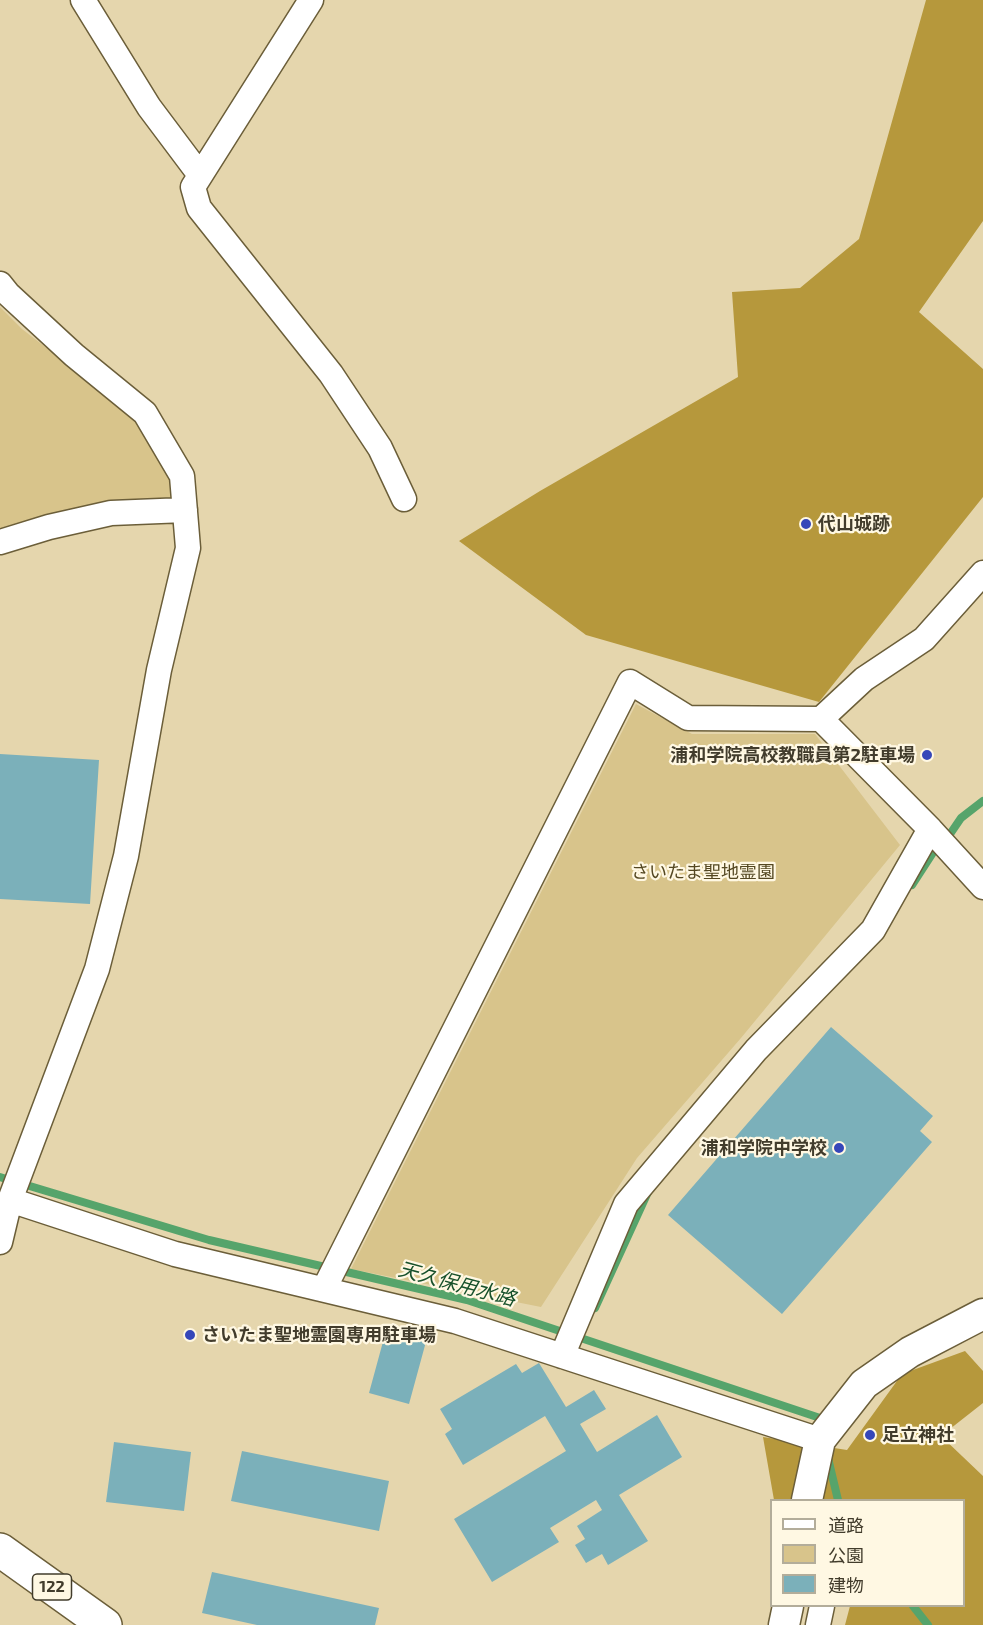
<!DOCTYPE html>
<html>
<head>
<meta charset="utf-8">
<style>
	body { margin:0 }
	#map { position:relative; width:983px; height:1625px; overflow:hidden; background:#e5d6ad; font-family:"Exo 2","Noto Sans JP",sans-serif }
	canvas { display:block }
	.legend { position:absolute; left:770px; top:1499px; width:195px; height:108px; box-sizing:border-box; background:#fff8e3; border:2px solid #b3ad9a; margin:0; padding:8px 10px; list-style:none; font-size:18px; color:#423c2c }
	.legend li { display:flex; align-items:center; gap:12px; height:30px }
	.legend b { width:30px; border:2px solid #b3ad9a }
</style>
</head>
<body>
<div id="map">
<canvas width="983" height="1625"></canvas>
<ul class="legend">
<li><b style="height:8px;background:#fff"></b>道路</li>
<li><b style="height:16px;background:#d8c48b"></b>公園</li>
<li><b style="height:16px;background:#7bb0ba"></b>建物</li>
</ul>
</div>
<script>
const c = document.querySelector('canvas').getContext('2d');
c.lineJoin = 'round';
function paint(path, color) { c.fillStyle = color; c.fill(path, 'evenodd'); }
function trace(path, color, width, dash) { c.strokeStyle = color; c.lineWidth = width; c.lineCap = dash ? 'butt' : 'round'; c.setLineDash(dash || []); c.stroke(path); }
function drawText(font, color, halo, rows, align = 'center') {
  c.font = font + ' "Exo 2","Noto Sans JP",sans-serif'; c.lineWidth = 4.5; c.setLineDash([]); c.textBaseline = 'middle'; c.strokeStyle = halo; c.fillStyle = color; for (const [text, x, y, turn = 0] of rows) {
    c.save(); c.translate(x, y); c.rotate((+turn || 0) * Math.PI / 180); c.textAlign = isNaN(turn) ? turn : align; if (halo) c.strokeText(text, 0, 0); c.fillText(text, 0, 0); c.restore();
  }
}
const green = new Path2D(`
	M 0,307 L 22,329 L 141,421 L 162,456 L 174,495 L 164,506 L 0,536 Z
	M 636,704 L 692,734 L 815,734 L 900,845 L 741,1038 L 637,1158 L 541,1307 L 351,1269 Z`);
const forest = new Path2D(`
	M 926,0 L 983,0 L 983,221 L 919,312 L 983,369 L 983,497 L 819,702 L 586,635 L 459,541 L 540,491 L 738,377 L 732,292 L 800,288 L 859,239 Z
	M 965,1351 L 983,1371 L 983,1403 L 941,1436 L 983,1476 L 983,1625 L 845,1625 L 850,1606 L 964,1606 L 964,1500 L 774,1500 L 763,1437 L 847,1450 L 902,1374 Z`);
const stream = new Path2D(`
	M 946,840 L 961,818 L 983,801
	M 912,885 L 934,851
	M 0,1177 L 209,1240 L 467,1300 L 820,1418 L 821,1427
	M 595,1308 L 648,1192
	M 827,1454 L 838,1500
	M 913,1606 L 928,1625`);
const building = new Path2D(`
	M 0,754 L 99,760 L 90,904 L 0,899 Z
	M 831,1027 L 933,1116 L 920,1131 L 932,1142 L 782,1314 L 668,1215 Z
	M 387,1327 L 427,1338 L 409,1404 L 369,1393 Z
	M 539,1363 L 566,1407 L 594,1390 L 606,1409 L 580,1424 L 597,1452 L 657,1415 L 682,1457 L 619,1495 L 648,1541 L 608,1565 L 602,1554 L 586,1563 L 575,1545 L 585,1539 L 577,1526 L 602,1510 L 596,1500 L 550,1528 L 559,1542 L 492,1582 L 454,1519 L 566,1451 L 545,1416 L 463,1465 L 445,1434 L 452,1429 L 440,1409 L 516,1364 L 522,1373 Z
	M 114,1442 L 191,1452 L 184,1511 L 106,1502 Z
	M 242,1451 L 389,1481 L 379,1531 L 231,1501 Z
	M 212,1572 L 379,1608 L 375,1625 L 257,1625 L 202,1613 Z`);
const minor = new Path2D(`
	M 83,0 L 149,107 L 200,175
	M 311,0 L 193,187 L 199,208 L 331,374 L 380,448 L 404,499
	M 0,284 L 8,294 L 74,355 L 145,413 L 182,476 L 188,548 L 159,670 L 126,856 L 97,969 L 10,1200 L 0,1242
	M 0,542 L 49,527 L 111,513 L 185,510
	M 821,719 L 864,679 L 924,639 L 983,573
	M 10,1200 L 175,1254 L 455,1321 L 820,1440
	M 324,1289 L 630,682 L 688,718 L 821,719 L 930,829 L 983,887
	M 562,1356 L 626,1204 L 756,1050 L 873,930 L 930,829
	M 818,1625 L 822,1606`);
const tertiary = new Path2D(`
	M 807,1500 L 820,1440 L 864,1384 L 910,1352 L 983,1314
	M 784,1625 L 788,1606`);
const trunk = new Path2D(`
	M 0,1550 L 105,1625`);
const markers = [
	[806,524,6,"#3647b9"],
	[927,755,6,"#3647b9"],
	[839,1148,6,"#3647b9"],
	[190,1335,6,"#3647b9"],
	[870,1435,6,"#3647b9"]
];
const shields = [
	[52,1587,39]
];
const shieldNames = [
	["122",52,1587]
];
const poiNames = [
	["代山城跡",818,524],
	["浦和学院高校教職員第2駐車場",915,755,"right"],
	["浦和学院中学校",827,1148,"right"],
	["さいたま聖地霊園専用駐車場",202,1335],
	["足立神社",882,1435]
];
const parkNames = [
	["さいたま聖地霊園",703,872]
];
const waterNames = [
	["天久保用水路",457,1284,15]
];
paint(green, '#d8c48b');
paint(forest, '#b6983c');
trace(stream, '#56a46b', 8);
paint(building, '#7bb0ba');
trace(minor, '#6b5e39', 27);
trace(tertiary, '#6b5e39', 33);
trace(trunk, '#6b5e39', 36);
trace(minor, '#fff', 24);
trace(tertiary, '#fff', 30);
trace(trunk, '#fff', 33);
for (const [x, y, r, color] of markers) { const dot = new Path2D(); dot.arc(x, y, r, 0, 2 * Math.PI); c.fillStyle = color; c.fill(dot); trace(dot, '#fff8e3', 2); }
for (const [x, y, w] of shields) { const box = new Path2D(); box.roundRect(x - w / 2, y - 13, w, 26, 4.5); c.fillStyle = '#fff8e3'; c.fill(box); trace(box, '#423c2c', 1.5); }
drawText('bold 16px', '#423c2c', null, shieldNames);
drawText('bold 18px', '#423c2c', '#fff8e3', poiNames, 'left');
drawText('18px', '#544721', '#fff8e3', parkNames);
drawText('italic 20px', '#18512b', '#fff8e3', waterNames);
</script>
</body>
</html>
